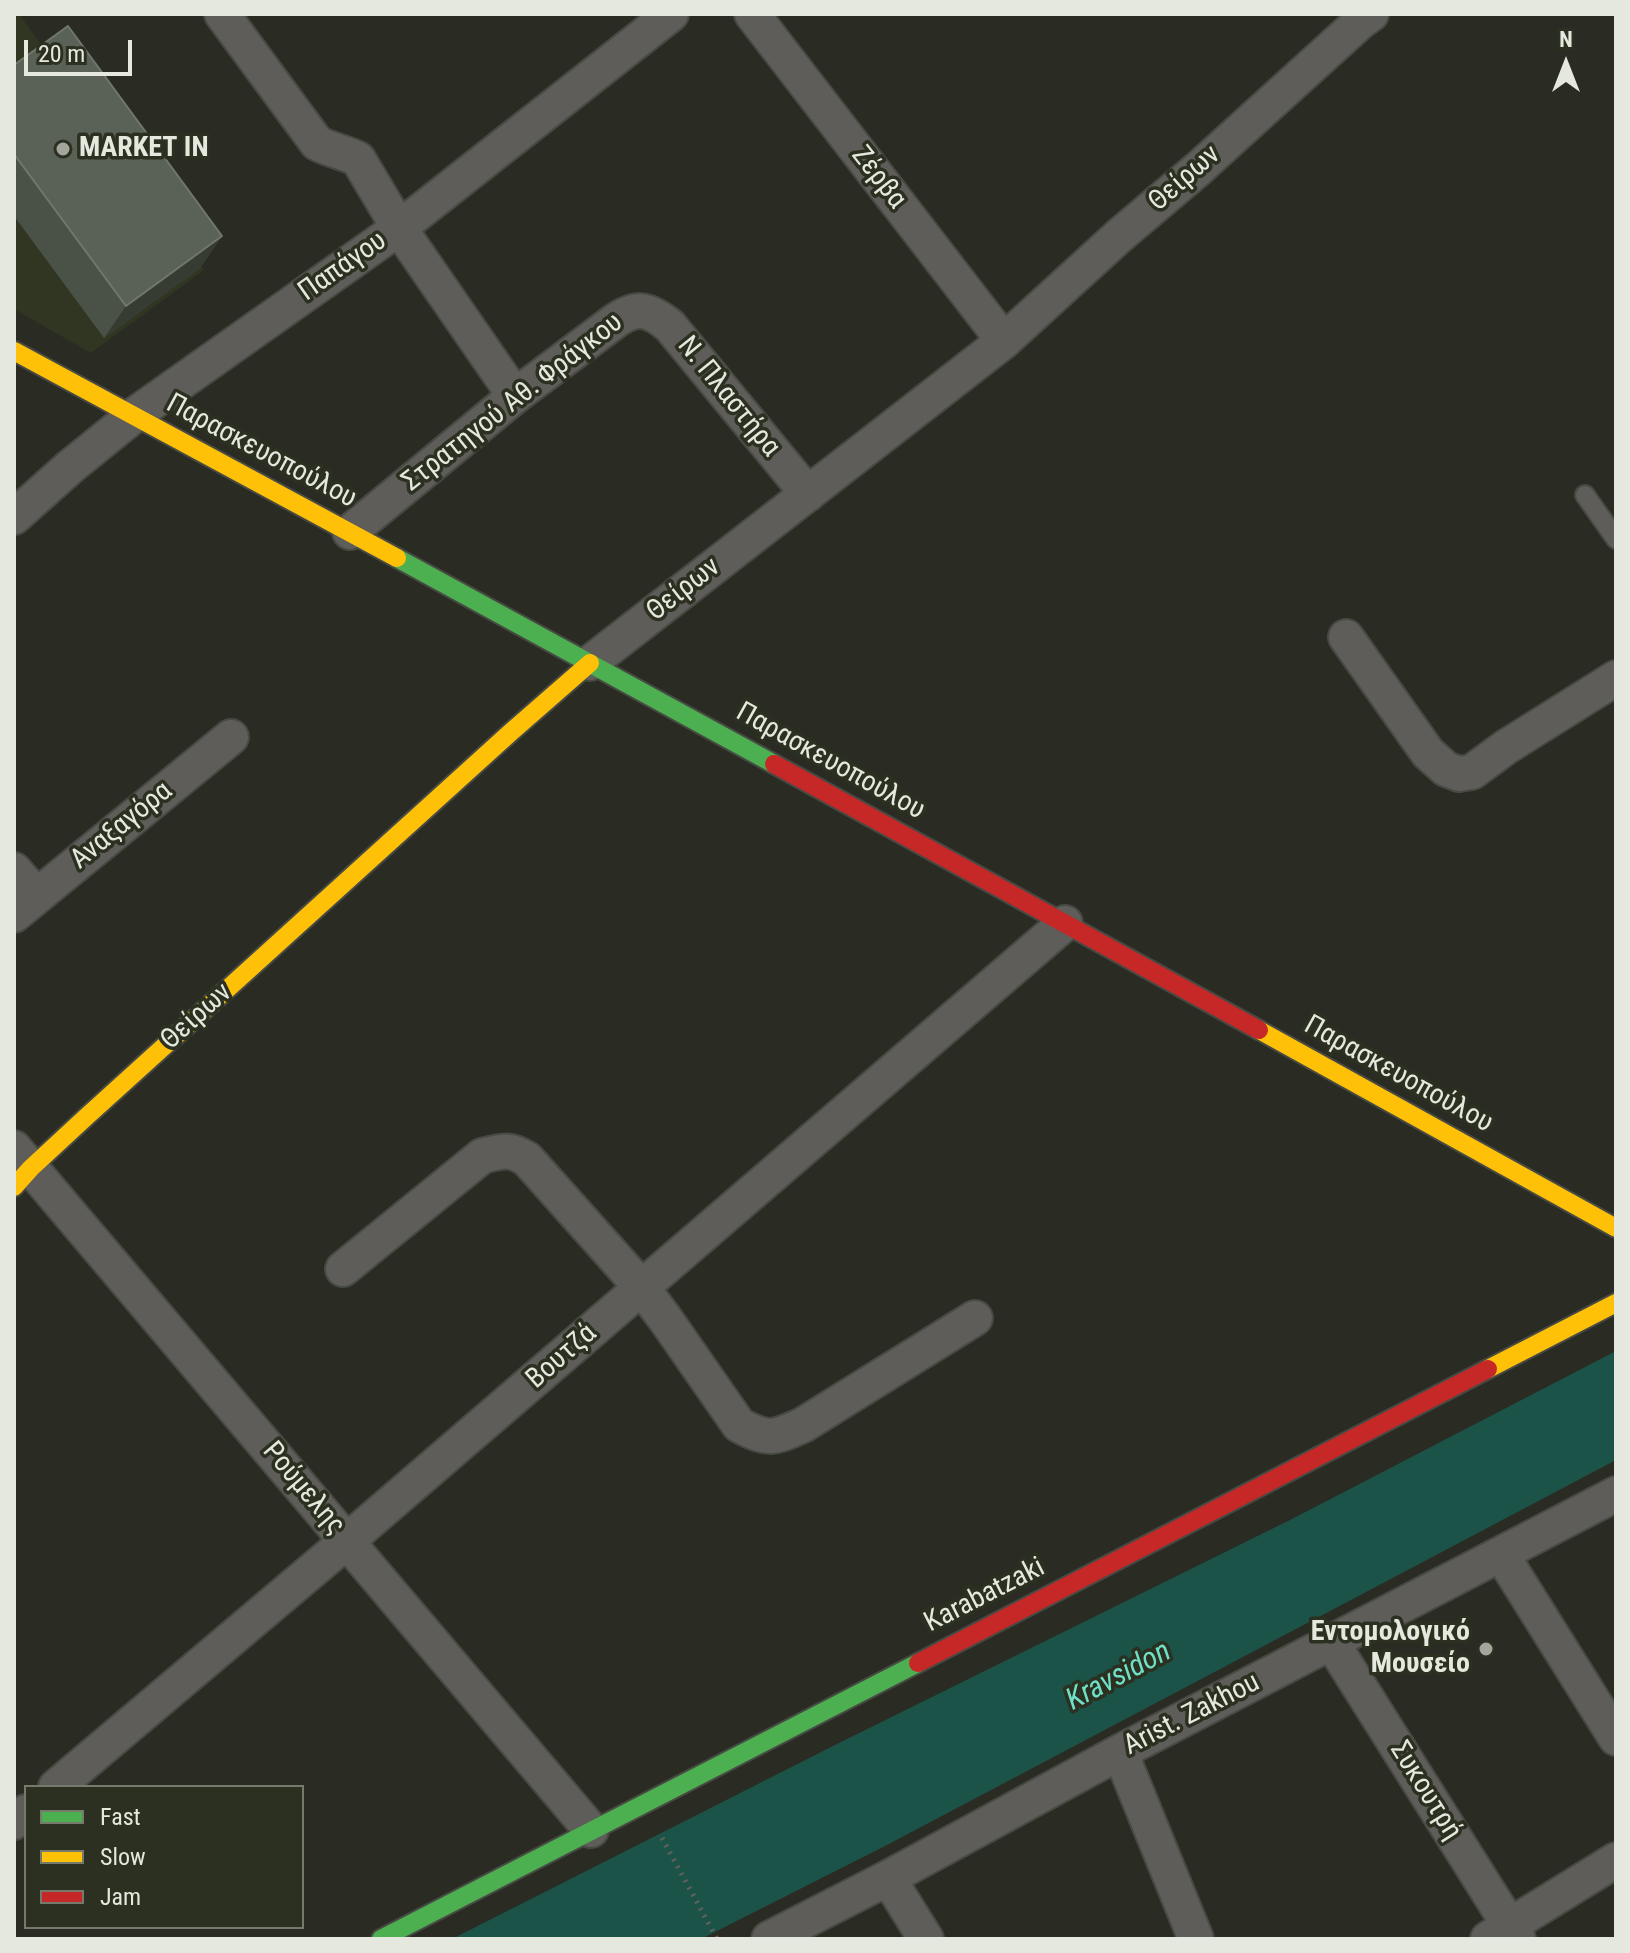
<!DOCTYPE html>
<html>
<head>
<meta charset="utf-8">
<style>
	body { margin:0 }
	#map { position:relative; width:1630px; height:1953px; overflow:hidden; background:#2a2c24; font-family:"Roboto Condensed",sans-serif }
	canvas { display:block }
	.frame { position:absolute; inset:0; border:16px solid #e5e8de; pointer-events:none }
	.legend { position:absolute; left:24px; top:1785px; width:280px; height:144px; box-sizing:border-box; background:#2b3020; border:2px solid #757a6c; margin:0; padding:10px 14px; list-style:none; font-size:24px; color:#e5e8de }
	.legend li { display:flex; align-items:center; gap:16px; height:40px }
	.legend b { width:40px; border:2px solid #757a6c }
	.north { position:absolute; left:1526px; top:24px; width:80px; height:80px; -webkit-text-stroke:6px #2b3020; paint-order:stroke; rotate:0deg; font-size:22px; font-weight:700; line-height:32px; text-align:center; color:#e5e8de }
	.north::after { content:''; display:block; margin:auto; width:28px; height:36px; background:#e5e8de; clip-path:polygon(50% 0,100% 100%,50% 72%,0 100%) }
	.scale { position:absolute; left:24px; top:40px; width:108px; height:36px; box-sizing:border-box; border:4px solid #e5e8de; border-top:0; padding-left:10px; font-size:24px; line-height:28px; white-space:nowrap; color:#e5e8de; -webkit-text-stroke:6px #2b3020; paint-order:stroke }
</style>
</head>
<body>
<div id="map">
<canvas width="1630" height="1953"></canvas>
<div class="frame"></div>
<ul class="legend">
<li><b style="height:10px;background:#4caf50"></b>Fast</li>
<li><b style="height:10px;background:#ffc107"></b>Slow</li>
<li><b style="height:10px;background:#c62828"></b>Jam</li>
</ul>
<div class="north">N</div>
<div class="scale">20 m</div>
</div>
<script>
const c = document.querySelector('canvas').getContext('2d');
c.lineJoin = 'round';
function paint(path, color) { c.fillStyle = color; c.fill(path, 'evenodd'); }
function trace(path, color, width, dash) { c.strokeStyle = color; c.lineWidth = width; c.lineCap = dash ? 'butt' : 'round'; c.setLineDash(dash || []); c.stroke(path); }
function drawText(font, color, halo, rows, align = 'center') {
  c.font = font + ' "Roboto Condensed",sans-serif'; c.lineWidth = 7; c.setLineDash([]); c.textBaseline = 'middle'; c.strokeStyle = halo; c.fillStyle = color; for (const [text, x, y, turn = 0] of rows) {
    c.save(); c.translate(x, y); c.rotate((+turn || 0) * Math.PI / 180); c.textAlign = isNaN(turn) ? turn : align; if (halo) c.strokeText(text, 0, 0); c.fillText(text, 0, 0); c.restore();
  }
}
const built = new Path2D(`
	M 14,14 L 19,14 L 204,270 L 91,353 L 14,309 Z`);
const water = new Path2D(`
	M 1616,1351 L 1616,1460 L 885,1846 L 701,1939 L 452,1939 L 835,1745 L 1292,1519 Z`);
const path = new Path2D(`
	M 662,1838 L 717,1939`);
const lane = new Path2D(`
	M 1585,495 L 1616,539`);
const street = new Path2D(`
	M 222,14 L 317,143 C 330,150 344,152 358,159 L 399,228 L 515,396
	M 752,14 L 1004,341
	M 14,517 L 70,467 L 133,416 L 399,228 L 671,14
	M 350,532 L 515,396 L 611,324 C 635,306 647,307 670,326 L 808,494
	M 1346,637 L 1428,753 L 1446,769 L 1459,774 L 1472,772 L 1506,747 L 1616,678
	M 590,663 L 1004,341 L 1119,236 L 1198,169 L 1360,22 L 1371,14
	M 14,870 L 37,896
	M 14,915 L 231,737
	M 14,1148 L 591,1830
	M 343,1269 L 482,1156 C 502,1151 509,1148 527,1159 L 642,1288 L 666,1320 L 739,1425 C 769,1441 774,1438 803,1425 L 975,1318
	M 1501,1554 L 1616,1738
	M 1332,1643 L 1518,1939
	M 1120,1752 L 1196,1939
	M 56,1787 L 347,1541 L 1065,923
	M 14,1822 L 26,1812
	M 888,1878 L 926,1939
	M 769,1939 L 888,1878 L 1120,1752 L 1616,1494
	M 1488,1939 L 1616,1860`);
const fast = new Path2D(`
	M 397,558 L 774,764
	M 381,1939 L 918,1663`);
const slow = new Path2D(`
	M 14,351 L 397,558
	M 1259,1030 L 1616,1228
	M 14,1187 L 31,1168 L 85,1118 L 511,732 L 590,663
	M 1488,1369 L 1616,1303`);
const jam = new Path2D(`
	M 774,764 L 1259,1030
	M 918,1663 L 1488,1369`);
const wall = new Path2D(`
	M 14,65 L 222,236 L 200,268 L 104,338 L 14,216 Z`);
const shadedWall = new Path2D(`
	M 222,236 L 200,268 L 104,338 L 126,306 Z`);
const building = new Path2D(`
	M 68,26 L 222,236 L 126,306 L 14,154 L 14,65 Z`);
const markers = [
	[63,149,8,"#a4a69d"],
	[1486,1649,8,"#a4a69d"]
];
const poiNames = [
	["MARKET IN",79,149],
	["Εντομολογικό",1470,1633,"right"],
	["Mουσείο",1470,1665,"right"]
];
const streetNames = [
	["Ζέρβα",878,178,52],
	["Θείρων",1185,179,-41],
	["Παπάγου",343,267,-35],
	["Ν. Πλαστήρα",728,397,51],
	["Στρατηγού Αθ. Φράγκου",513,403,-38],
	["Παρασκευοπούλου",261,452,28],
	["Θείρων",684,590,-38],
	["Παρασκευοπούλου",830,762,29],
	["Αναξαγόρα",122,826,-39],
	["Θείρων",197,1017,-42],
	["Παρασκευοπούλου",1398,1075,29],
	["Βουτζά",562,1357,-41],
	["Ρούμελης",303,1489,50],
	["Karabatzaki",985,1596,-27],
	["Arist. Zakhou",1192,1715,-27],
	["Συκουτρή",1425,1791,58]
];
const waterNames = [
	["Kravsidon",1119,1677,-28]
];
paint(built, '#313622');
paint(water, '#1c5348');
trace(lane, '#474943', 22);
trace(street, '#474943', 38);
trace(fast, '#474943', 22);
trace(slow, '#474943', 22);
trace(jam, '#474943', 22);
trace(path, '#61625d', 5, [2, 6]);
trace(lane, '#5e5d5a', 18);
trace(street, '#5e5d5a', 34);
trace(fast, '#4caf50', 18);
trace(slow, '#ffc107', 18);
trace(jam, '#c62828', 18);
paint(wall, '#4a5147');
paint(shadedWall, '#363c32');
paint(building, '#5a6258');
trace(building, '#70776d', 2);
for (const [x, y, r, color] of markers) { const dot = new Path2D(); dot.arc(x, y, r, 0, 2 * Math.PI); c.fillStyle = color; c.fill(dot); trace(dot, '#2b3020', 3); }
drawText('bold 28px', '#e5e8de', '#2b3020', poiNames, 'left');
drawText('28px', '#e5e8de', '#2b3020', streetNames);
drawText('italic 30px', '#6ee0c8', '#2b3020', waterNames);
</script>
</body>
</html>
